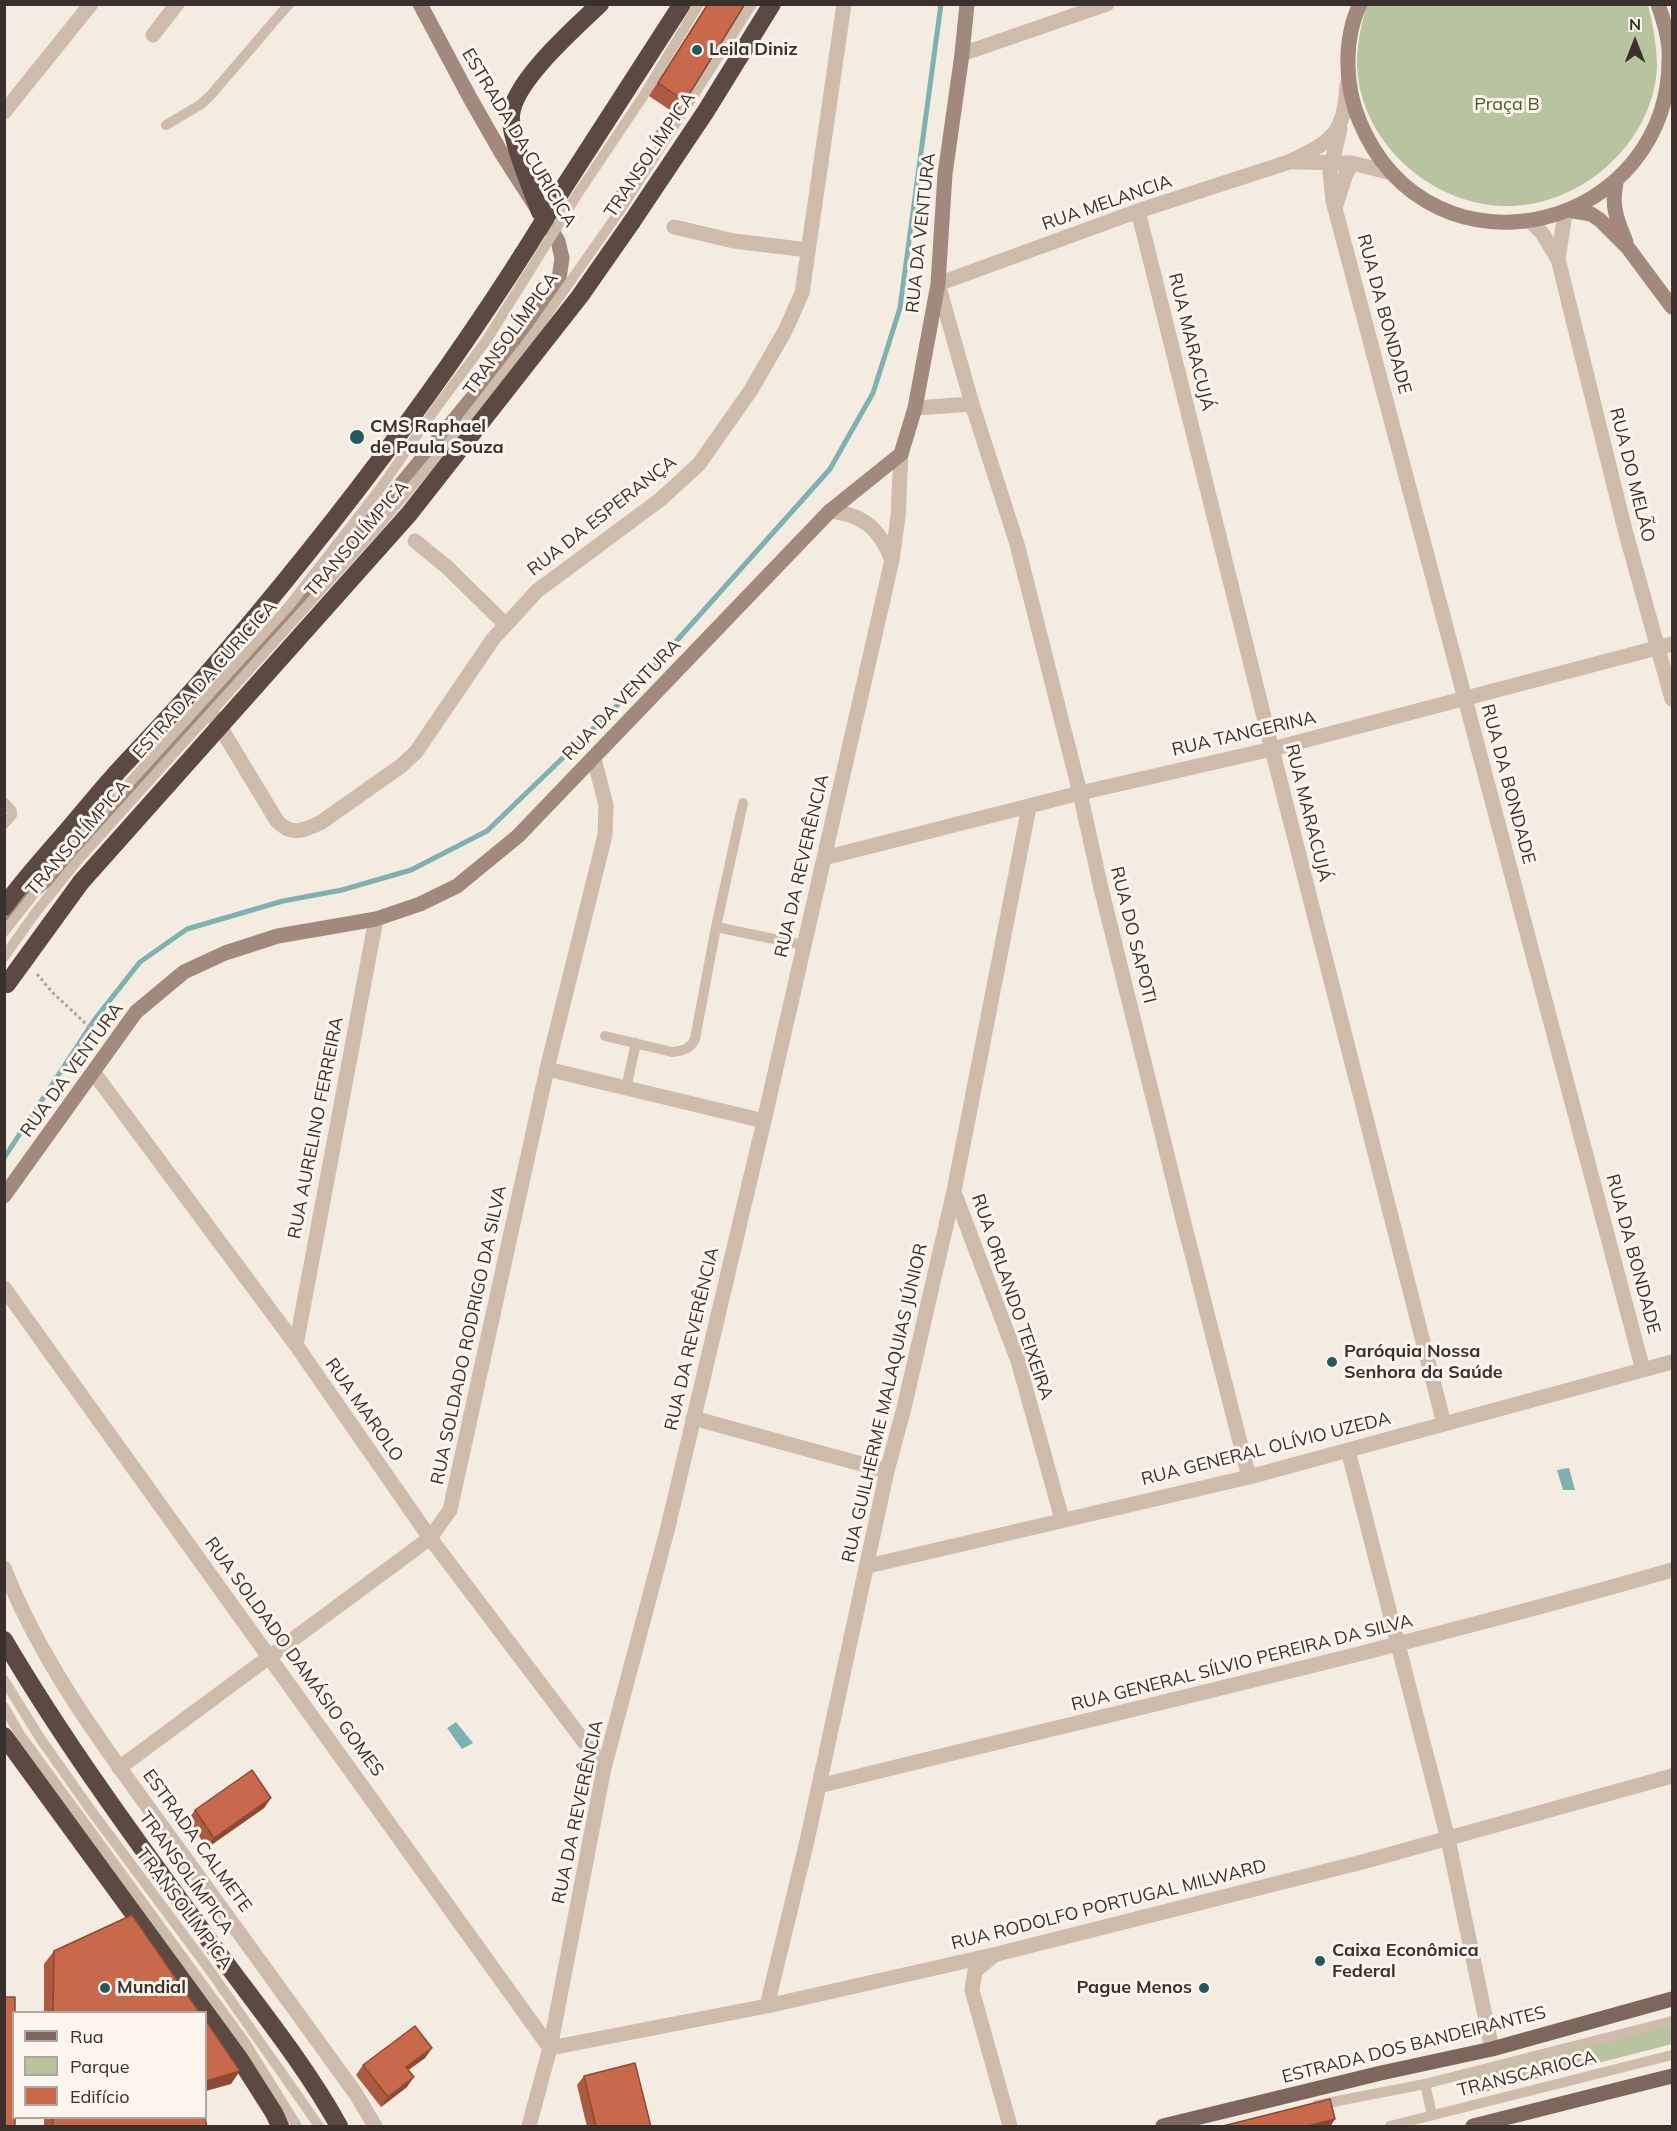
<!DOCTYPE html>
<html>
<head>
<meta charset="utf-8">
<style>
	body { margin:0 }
	#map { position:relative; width:1677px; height:2131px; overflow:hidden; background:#f4ebe1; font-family:Mulish,sans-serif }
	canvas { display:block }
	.frame { position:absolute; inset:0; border:6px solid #3b302b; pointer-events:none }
	.legend { position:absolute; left:12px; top:2011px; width:195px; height:108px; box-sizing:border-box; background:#fbf5ee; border:2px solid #aea6a0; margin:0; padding:8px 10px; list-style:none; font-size:18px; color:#3b302b }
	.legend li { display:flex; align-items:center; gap:12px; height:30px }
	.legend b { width:30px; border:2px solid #aea6a0 }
	.north { position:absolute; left:1605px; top:12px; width:60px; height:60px; -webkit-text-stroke:4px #fbf5ee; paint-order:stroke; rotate:0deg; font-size:16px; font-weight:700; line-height:24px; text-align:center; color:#3b302b }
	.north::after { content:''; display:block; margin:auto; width:21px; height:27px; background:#3b302b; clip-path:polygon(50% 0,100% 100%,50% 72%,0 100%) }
</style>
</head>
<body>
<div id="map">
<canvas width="1677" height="2131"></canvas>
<div class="frame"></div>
<ul class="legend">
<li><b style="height:8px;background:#7d675c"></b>Rua</li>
<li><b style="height:16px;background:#b8c4a0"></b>Parque</li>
<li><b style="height:16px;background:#c8694b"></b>Edifício</li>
</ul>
<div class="north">N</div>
</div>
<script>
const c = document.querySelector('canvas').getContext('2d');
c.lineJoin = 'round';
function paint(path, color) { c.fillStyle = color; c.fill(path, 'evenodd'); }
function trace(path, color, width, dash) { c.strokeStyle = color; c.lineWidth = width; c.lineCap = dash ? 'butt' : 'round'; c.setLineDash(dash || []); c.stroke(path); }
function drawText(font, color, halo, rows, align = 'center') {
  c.font = font + ' Mulish,sans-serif'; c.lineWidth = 6; c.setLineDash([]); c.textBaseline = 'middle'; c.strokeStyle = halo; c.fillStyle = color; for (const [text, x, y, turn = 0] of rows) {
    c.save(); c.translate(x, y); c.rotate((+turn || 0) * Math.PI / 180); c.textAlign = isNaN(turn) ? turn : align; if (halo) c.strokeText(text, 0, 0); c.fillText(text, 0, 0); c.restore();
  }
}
const green = new Path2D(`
	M 1367,5 L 1648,5 C 1653,26 1657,45 1657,67 C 1653,145 1578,209 1502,206 C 1426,203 1355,136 1357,58 C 1358,39 1362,22 1367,5 Z
	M 1672,2025 L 1672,2044 L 1462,2098 L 1459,2079 Z`);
const water = new Path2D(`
	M 1569,1468 L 1575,1490 L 1563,1490 L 1557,1470 Z
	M 456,1722 L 473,1743 L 462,1749 L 447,1728 Z`);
const stream = new Path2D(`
	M 4,1158 L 95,1019 L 140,962 L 187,929 L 283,901 L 342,890 L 411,870 L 487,831 L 629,694 L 830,469 L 873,393 L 900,308 L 941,4`);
const path = new Path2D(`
	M 37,974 L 53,993 L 98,1035`);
const lane = new Path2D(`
	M 166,125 L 200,105 L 210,96 L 289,4
	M 577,195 L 644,95 L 699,4
	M 619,212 L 752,4
	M 4,802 L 12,811 L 12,815 L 4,824
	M 716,927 L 803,945
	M 605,1036 L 672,1052 C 683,1051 690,1049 695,1039 L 716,927 L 743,803
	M 626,1088 L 636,1043
	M 4,1680 L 40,1738 L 90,1809 L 206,1965 L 319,2126
	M 4,1707 L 21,1736 L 244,2041 L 297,2126
	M 1425,2084 L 1432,2115
	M 1317,2105 L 1425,2084 L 1672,2021
	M 1390,2126 L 1672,2055`);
const street = new Path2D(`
	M 153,35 L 177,4
	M 962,54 L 1107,4
	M 4,112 L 91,4
	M 1340,129 L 1330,171 L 1333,201 L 1643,1370
	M 1295,162 L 1352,163 L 1392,173
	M 1335,208 L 1346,174 L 1352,163
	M 1138,211 L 1272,749 L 1444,1424
	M 1531,222 L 1542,233 L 1558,259 L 1625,530 L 1672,699
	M 674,227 L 734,241 L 808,250
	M 1558,259 L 1565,214
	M 915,408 L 972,404
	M 830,511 C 864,515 879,528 892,560
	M 415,541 L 448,568 L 506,625
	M 208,707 L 277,821 C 291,836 303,831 320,823 L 401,766 L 416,752 L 493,639 L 537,591 L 661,499 L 699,464 L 751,390 L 785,331 L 802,293 L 844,4
	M 824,858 L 1080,793 L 1272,749 L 1672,644
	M 547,1069 L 764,1121
	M 94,1073 L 296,1345 L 430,1538 L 604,1768
	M 954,1192 L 1018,1361 L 1062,1519
	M 4,1288 L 550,2048
	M 296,1345 L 376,919
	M 693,1418 L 887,1471
	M 1348,1450 L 1448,1839 L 1492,2049
	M 1249,1477 L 1185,1227 L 1100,884 L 1080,793 L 1017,544 L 972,404 L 938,284 L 1138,211 L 1289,162 C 1332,141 1344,135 1347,85
	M 868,1566 L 1249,1477 L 1672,1362
	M 4,1568 C 45,1672 113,1758 177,1847 C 237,1929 296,2012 356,2094 L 375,2126
	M 119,1768 L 430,1538 L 450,1510 L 547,1069 L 605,835 L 606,805 L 594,759
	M 819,1786 C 1104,1715 1390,1651 1672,1570
	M 992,1957 L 975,1971 L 972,1990 L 1010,2126
	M 767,2006 L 807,1841 L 887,1471 L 904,1408 L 954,1191 L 1029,807
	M 550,2048 L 767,2006 L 997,1954 L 1366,1861 L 1672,1776
	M 529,2126 L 550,2048 L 604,1768 L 667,1531 L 764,1121 L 892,560 L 898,517 L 901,454`);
const secondary = new Path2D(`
	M 1360,4 C 1343,39 1345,86 1359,120 C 1430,293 1677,231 1669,49 C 1668,33 1663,19 1658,4
	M 1616,183 C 1611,207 1617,220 1626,242
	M 1573,211 L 1591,214 L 1600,220 L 1628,248 L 1672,307
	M 4,914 L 64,866 L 348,549 L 482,386 L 554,290 L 559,279 L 562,258 L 558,241 L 502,154 L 470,98 L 420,4
	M 4,1196 L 136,1012 L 184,972 L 225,953 L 278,936 L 376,919 L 420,904 L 457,886 L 518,836 L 830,511 L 901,454 L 915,408 L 938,284 L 945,174 L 962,54 L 967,4`);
const primary = new Path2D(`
	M 1163,2126 L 1381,2073 L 1492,2049 L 1672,1999
	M 1473,2126 L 1672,2076`);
const highway = new Path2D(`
	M 566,184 L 682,4
	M 540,212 C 532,190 509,136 511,115 C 514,81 575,28 600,4
	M 631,223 L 706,111 L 772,4
	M 4,1640 C 67,1747 141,1847 214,1947 C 257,2006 304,2063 339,2126
	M 4,1736 L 239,2058 L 274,2113 L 280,2126`);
const pathBridge = new Path2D(`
	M 614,198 L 661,126 L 666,130
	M 622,200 L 652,154 L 648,152`);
const laneBridge = new Path2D(`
	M 4,932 L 48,876 L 95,821 L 289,606 L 379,490 L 439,404 L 486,341 L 577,195
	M 4,957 L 36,912 L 78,860 L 377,528 L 460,429 L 532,336 L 619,212`);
const highwayBridge = new Path2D(`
	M 4,907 C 21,883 41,861 60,839 C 80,816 99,792 120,769 C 147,740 175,711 201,681 C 335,526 461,361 566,184
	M 7,984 L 81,882 L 409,514 L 580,296 L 631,223`);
const wall = new Path2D(`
	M 707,4 L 745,4 L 676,114 L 649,96 Z
	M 271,1798 L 264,1808 L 207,1848 L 188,1820 L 195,1810 Z
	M 54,1951 L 200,2013 L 44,2013 L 44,1964 Z
	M 432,2048 L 425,2058 L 408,2070 L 407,2087 L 381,2107 L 356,2075 L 363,2065 Z
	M 584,2076 L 651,2127 L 587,2127 L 577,2085 Z
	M 44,2118 L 205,2118 L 207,2127 L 44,2127 Z`);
const shadedWall = new Path2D(`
	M 271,1798 L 264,1808 L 207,1848 L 214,1838 Z
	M 432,2048 L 425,2058 L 399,2077 L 406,2067 Z
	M 240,2071 L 231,2084 L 206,2091 L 206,2081 Z
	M 414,2077 L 407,2087 L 381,2107 L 388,2097 Z
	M 1335,2119 L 1330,2127 L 1304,2127 Z`);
const building = new Path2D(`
	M 708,4 L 745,4 L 685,101 L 658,83 Z
	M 252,1770 L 271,1798 L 214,1838 L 195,1810 Z
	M 132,1915 L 200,2013 L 53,2013 L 54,1951 Z
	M 4,1997 L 15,1997 L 15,2013 L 14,2013 L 14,2118 L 15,2118 L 15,2127 L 4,2127 Z
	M 206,2021 L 240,2071 L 206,2081 Z
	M 415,2026 L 432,2048 L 406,2067 L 414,2077 L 388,2097 L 363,2065 Z
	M 635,2063 L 651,2127 L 596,2127 L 584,2076 Z
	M 1330,2099 L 1335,2119 L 1304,2127 L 1219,2127 Z
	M 53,2118 L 205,2118 L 207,2127 L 53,2127 Z`);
const markers = [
	[697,50,6,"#1f5a5e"],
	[357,437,8,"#1f5a5e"],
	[1332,1362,6,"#1f5a5e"],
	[1320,1961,6,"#1f5a5e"],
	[105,1988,6,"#1f5a5e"],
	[1204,1988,6,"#1f5a5e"]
];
const poiNames = [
	["Leila Diniz",709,50],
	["CMS Raphael",370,427],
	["de Paula Souza",370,448],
	["Paróquia Nossa",1344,1352],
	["Senhora da Saúde",1344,1373],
	["Caixa Econômica",1332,1951],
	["Federal",1332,1972],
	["Mundial",117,1988],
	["Pague Menos",1192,1988,"right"]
];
const parkNames = [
	["Praça B",1507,105]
];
const streetNames = [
	["ESTRADA DA CURICICA",519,138,59],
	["TRANSOLÍMPICA",650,155,-56],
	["RUA MELANCIA",1107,203,-19],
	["RUA DA VENTURA",921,233,-84],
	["RUA DA BONDADE",1384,314,75],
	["TRANSOLÍMPICA",511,334,-54],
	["RUA MARACUJÁ",1191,342,76],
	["RUA DO MELÃO",1632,475,76],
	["RUA DA ESPERANÇA",602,516,-38],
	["TRANSOLÍMPICA",357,539,-49],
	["ESTRADA DA CURICICA",205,680,-48],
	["RUA DA VENTURA",622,700,-46],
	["RUA TANGERINA",1244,734,-13],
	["RUA DA BONDADE",1508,784,75],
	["RUA MARACUJÁ",1308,813,76],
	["TRANSOLÍMPICA",78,838,-49],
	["RUA DA REVERÊNCIA",802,866,-77],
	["RUA DO SAPOTI",1133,935,76],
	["RUA DA VENTURA",72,1070,-54],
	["RUA AURELINO FERREIRA",316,1128,-79],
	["RUA DA BONDADE",1633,1254,75],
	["RUA ORLANDO TEIXEIRA",1012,1297,71],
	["RUA SOLDADO RODRIGO DA SILVA",469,1335,-78],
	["RUA DA REVERÊNCIA",692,1339,-77],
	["RUA GUILHERME MALAQUIAS JÚNIOR",885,1403,-77],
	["RUA MAROLO",364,1410,55],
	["RUA GENERAL OLÍVIO UZEDA",1266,1449,-14],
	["RUA SOLDADO DAMÁSIO GOMES",294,1657,54],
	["RUA GENERAL SÍLVIO PEREIRA DA SILVA",1242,1663,-14],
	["RUA DA REVERÊNCIA",578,1812,-78],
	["ESTRADA CALMETE",197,1841,54],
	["TRANSOLÍMPICA",186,1873,54],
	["RUA RODOLFO PORTUGAL MILWARD",1109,1905,-14],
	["TRANSOLÍMPICA",184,1909,53],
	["ESTRADA DOS BANDEIRANTES",1414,2045,-14],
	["TRANSCARIOCA",1527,2074,-14]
];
paint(green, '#b8c4a0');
paint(water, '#7fb0b2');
trace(stream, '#7fb0b2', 5);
trace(path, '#b9a596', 3, [3, 3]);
trace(lane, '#cdbbac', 10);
trace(street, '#cdbbac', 15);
trace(secondary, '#a18a7d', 15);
trace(primary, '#7d675c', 15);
trace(highway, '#5c4a42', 18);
trace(pathBridge, '#b9a596', 3, [3, 3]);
trace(laneBridge, '#cdbbac', 10);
trace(highwayBridge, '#5c4a42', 18);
paint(wall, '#ac5a40');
paint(shadedWall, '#8c4a34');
paint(building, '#c8694b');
trace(building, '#8c4a34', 1.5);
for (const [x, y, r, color] of markers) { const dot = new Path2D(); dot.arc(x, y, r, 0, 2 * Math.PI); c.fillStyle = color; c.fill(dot); trace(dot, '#fbf5ee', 2); }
drawText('bold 18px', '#3b302b', '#fbf5ee', poiNames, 'left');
drawText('18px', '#4a5a2e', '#fbf5ee', parkNames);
drawText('18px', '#3b302b', '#fbf5ee', streetNames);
</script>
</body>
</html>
